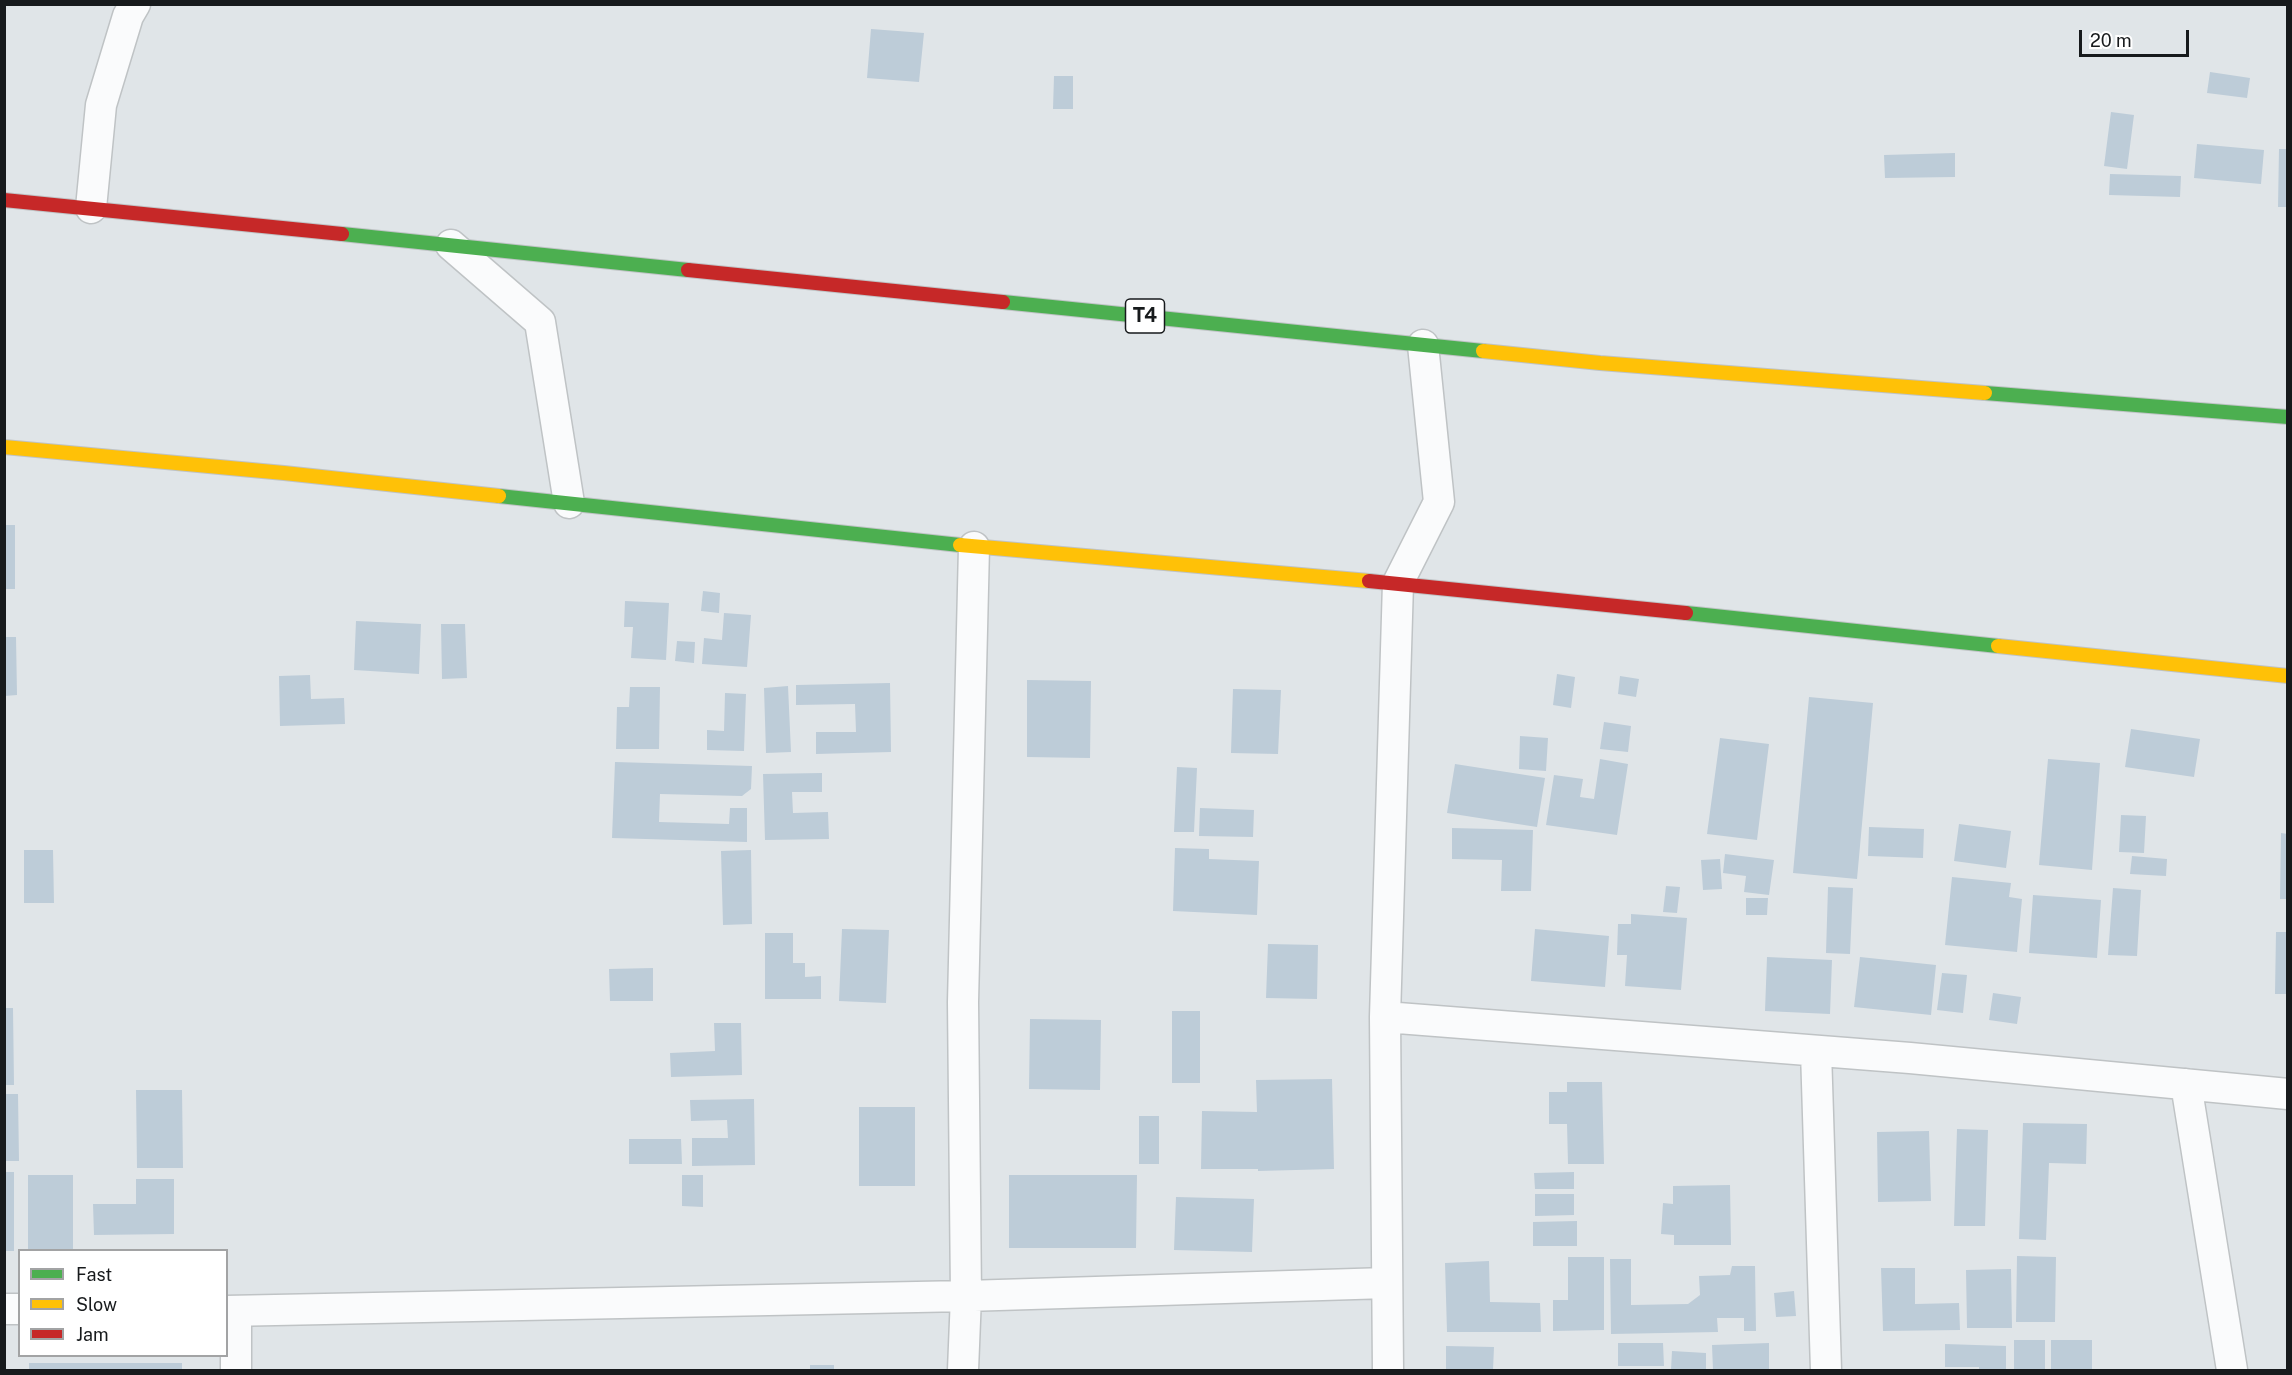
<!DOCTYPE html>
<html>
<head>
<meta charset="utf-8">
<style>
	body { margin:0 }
	#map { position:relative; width:2292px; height:1375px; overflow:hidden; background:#e0e5e8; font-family:"Public Sans",sans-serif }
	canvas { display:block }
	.frame { position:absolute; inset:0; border:6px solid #171a1c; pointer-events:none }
	.legend { position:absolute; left:18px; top:1249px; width:210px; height:108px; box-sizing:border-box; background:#fff; border:2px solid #a2a3a4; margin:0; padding:8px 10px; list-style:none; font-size:18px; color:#171a1c }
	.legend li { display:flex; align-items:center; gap:12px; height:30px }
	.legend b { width:30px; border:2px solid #a2a3a4 }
	.scale { position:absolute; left:2079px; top:30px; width:110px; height:27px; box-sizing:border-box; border:3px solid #171a1c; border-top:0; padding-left:8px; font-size:18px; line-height:21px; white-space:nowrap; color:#171a1c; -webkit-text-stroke:4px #fff; paint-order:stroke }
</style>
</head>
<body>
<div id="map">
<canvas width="2292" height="1375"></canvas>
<div class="frame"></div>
<ul class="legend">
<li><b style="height:8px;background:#4caf50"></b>Fast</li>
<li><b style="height:8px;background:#ffc107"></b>Slow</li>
<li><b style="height:8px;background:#c62828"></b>Jam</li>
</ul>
<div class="scale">20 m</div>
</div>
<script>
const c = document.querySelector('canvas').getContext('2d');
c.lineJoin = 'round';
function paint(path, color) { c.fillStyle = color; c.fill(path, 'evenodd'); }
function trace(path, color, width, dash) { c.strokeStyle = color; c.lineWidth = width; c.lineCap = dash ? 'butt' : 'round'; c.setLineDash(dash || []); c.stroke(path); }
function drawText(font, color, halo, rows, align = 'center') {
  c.font = font + ' "Public Sans",sans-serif'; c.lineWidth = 4.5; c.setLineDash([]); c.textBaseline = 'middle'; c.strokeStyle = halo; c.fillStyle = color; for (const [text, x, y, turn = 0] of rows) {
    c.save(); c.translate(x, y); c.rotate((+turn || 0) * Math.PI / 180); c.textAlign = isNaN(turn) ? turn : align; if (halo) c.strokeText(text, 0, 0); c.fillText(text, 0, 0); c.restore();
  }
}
const building = new Path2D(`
	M 871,29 L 924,33 L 919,82 L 867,78 Z
	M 2210,72 L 2250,78 L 2247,98 L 2207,93 Z
	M 1054,76 L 1073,76 L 1073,109 L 1053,109 Z
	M 2111,112 L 2134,115 L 2127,169 L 2104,166 Z
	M 2197,144 L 2264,150 L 2261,184 L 2194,178 Z
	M 2279,149 L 2288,149 L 2288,207 L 2278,207 Z
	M 1955,153 L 1955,177 L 1885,178 L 1884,155 Z
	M 2110,174 L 2181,176 L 2180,197 L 2109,195 Z
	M 4,525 L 15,525 L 15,589 L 4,589 Z
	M 703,591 L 720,593 L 719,613 L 701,611 Z
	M 625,601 L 669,603 L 666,660 L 631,658 L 633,627 L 624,627 Z
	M 724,613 L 751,615 L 747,667 L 702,664 L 704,638 L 722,640 Z
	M 356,621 L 421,624 L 419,674 L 354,670 Z
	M 441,624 L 465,624 L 467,678 L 442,679 Z
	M 4,637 L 16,637 L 17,695 L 4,696 Z
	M 677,641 L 695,642 L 694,663 L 675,661 Z
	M 1557,674 L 1575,677 L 1571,708 L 1553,705 Z
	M 310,675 L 311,699 L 344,698 L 345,724 L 280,726 L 279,676 Z
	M 1620,676 L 1639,679 L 1636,697 L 1618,694 Z
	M 1027,680 L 1091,681 L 1090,758 L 1027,757 Z
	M 890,683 L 891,752 L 816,754 L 816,732 L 856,732 L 855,704 L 796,705 L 796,685 Z
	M 788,686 L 791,752 L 766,753 L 764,688 Z
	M 630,687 L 660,687 L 659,749 L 616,749 L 617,707 L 629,707 Z
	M 1233,689 L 1281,690 L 1278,754 L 1231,753 Z
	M 725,693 L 746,694 L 744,751 L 707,750 L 707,730 L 724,731 Z
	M 1809,697 L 1873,703 L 1857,879 L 1793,873 Z
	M 1604,722 L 1631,726 L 1628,752 L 1600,749 Z
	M 2131,729 L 2200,739 L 2194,777 L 2125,767 Z
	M 1520,736 L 1548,738 L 1546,771 L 1519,769 Z
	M 1720,738 L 1769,744 L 1757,840 L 1707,834 Z
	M 1600,759 L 1628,764 L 1617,835 L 1546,825 L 1554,775 L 1583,779 L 1580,797 L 1594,799 Z
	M 2048,759 L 2100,763 L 2092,870 L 2039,865 Z
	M 615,762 L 752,766 L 751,789 L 742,796 L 660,794 L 659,822 L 729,824 L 730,808 L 747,808 L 747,842 L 612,838 Z
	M 1455,764 L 1545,778 L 1537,827 L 1447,813 Z
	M 1177,767 L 1197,768 L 1194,832 L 1174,832 Z
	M 822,773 L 822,792 L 792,792 L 793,813 L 828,812 L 829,839 L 765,840 L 763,774 Z
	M 1200,808 L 1254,810 L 1253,837 L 1199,836 Z
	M 2121,815 L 2146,816 L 2144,853 L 2119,852 Z
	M 1959,824 L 2011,831 L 2006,868 L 1954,861 Z
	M 1869,827 L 1924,829 L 1923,858 L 1868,856 Z
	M 1452,828 L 1533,830 L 1531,891 L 1501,891 L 1502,860 L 1452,859 Z
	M 2281,833 L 2288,834 L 2288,899 L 2280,899 Z
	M 1175,848 L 1209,849 L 1209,859 L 1259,861 L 1257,915 L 1173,911 Z
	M 24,850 L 53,850 L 54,903 L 24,903 Z
	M 751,850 L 752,924 L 723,925 L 721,851 Z
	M 1725,854 L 1774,860 L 1769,895 L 1744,892 L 1746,876 L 1723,873 Z
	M 2132,856 L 2167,859 L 2166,876 L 2130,874 Z
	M 1720,859 L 1722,889 L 1703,890 L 1701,860 Z
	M 1952,877 L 2011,883 L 2009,897 L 2022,899 L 2017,952 L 1945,945 Z
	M 1666,886 L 1680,887 L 1677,913 L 1663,912 Z
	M 1828,887 L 1853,888 L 1850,954 L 1826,953 Z
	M 2113,888 L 2141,890 L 2137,956 L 2108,955 Z
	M 2033,895 L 2101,900 L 2097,958 L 2029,953 Z
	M 1746,898 L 1768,898 L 1767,915 L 1746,915 Z
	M 1631,914 L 1687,918 L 1681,990 L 1625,986 L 1627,955 L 1617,955 L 1618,924 L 1631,924 Z
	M 842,929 L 889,930 L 886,1003 L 839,1001 Z
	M 1535,929 L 1609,936 L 1605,987 L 1531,981 Z
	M 2276,932 L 2288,932 L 2288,994 L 2275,994 Z
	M 765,933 L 793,933 L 793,963 L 805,963 L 805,977 L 821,976 L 821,999 L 765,999 Z
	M 1268,944 L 1318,945 L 1317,999 L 1266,998 Z
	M 1767,957 L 1832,960 L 1830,1014 L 1765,1011 Z
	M 1860,957 L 1936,965 L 1931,1015 L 1854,1007 Z
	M 653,968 L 653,1001 L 610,1001 L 609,969 Z
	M 1942,973 L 1967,975 L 1963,1013 L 1937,1010 Z
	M 1993,993 L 2021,997 L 2017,1024 L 1989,1020 Z
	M 5,1008 L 13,1008 L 14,1085 L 5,1085 Z
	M 1172,1011 L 1200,1011 L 1200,1083 L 1172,1083 Z
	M 1030,1019 L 1101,1020 L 1100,1090 L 1029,1089 Z
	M 714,1023 L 741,1023 L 742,1075 L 671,1077 L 670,1053 L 715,1051 Z
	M 1332,1079 L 1334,1169 L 1258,1171 L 1258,1169 L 1201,1169 L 1202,1111 L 1257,1112 L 1256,1080 Z
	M 1567,1082 L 1602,1082 L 1604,1164 L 1568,1164 L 1567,1124 L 1549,1124 L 1549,1092 L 1567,1092 Z
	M 136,1090 L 182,1090 L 183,1168 L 137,1168 Z
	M 4,1094 L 18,1094 L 19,1161 L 4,1161 Z
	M 754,1099 L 755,1165 L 692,1166 L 692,1138 L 728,1138 L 727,1120 L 691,1121 L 690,1100 Z
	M 859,1107 L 915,1107 L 915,1186 L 859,1186 Z
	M 1139,1116 L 1159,1116 L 1159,1164 L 1139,1164 Z
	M 2023,1123 L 2087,1124 L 2086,1164 L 2049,1163 L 2046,1240 L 2019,1239 Z
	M 1957,1129 L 1988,1130 L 1985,1226 L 1954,1226 Z
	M 1929,1131 L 1931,1201 L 1878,1202 L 1877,1132 Z
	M 629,1139 L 681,1139 L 682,1164 L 629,1164 Z
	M 4,1172 L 14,1172 L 14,1251 L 4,1251 Z
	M 1574,1172 L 1574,1189 L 1535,1189 L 1534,1173 Z
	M 28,1175 L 73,1175 L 73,1250 L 28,1250 Z
	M 682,1175 L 703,1175 L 703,1207 L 682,1206 Z
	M 1009,1175 L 1137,1175 L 1136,1248 L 1009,1248 Z
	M 136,1179 L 174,1179 L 174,1234 L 94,1235 L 93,1204 L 136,1204 Z
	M 1730,1185 L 1731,1245 L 1674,1245 L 1674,1235 L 1661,1234 L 1663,1203 L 1673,1204 L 1673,1186 Z
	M 1535,1194 L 1574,1194 L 1574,1215 L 1535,1216 Z
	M 1176,1197 L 1254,1199 L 1252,1252 L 1174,1250 Z
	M 1577,1221 L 1577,1246 L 1533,1246 L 1533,1222 Z
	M 2017,1256 L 2056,1257 L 2055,1322 L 2016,1322 Z
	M 1568,1257 L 1604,1257 L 1604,1330 L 1553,1331 L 1553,1300 L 1568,1300 Z
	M 1610,1259 L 1631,1259 L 1631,1305 L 1688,1304 L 1700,1295 L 1699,1276 L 1730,1275 L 1732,1266 L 1755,1266 L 1756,1331 L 1744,1331 L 1744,1318 L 1717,1318 L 1718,1332 L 1611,1334 Z
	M 1489,1261 L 1490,1302 L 1540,1303 L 1541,1332 L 1447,1332 L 1445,1263 Z
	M 1881,1268 L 1915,1268 L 1915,1304 L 1959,1303 L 1960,1330 L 1883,1331 Z
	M 2011,1269 L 2012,1328 L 1967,1328 L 1966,1270 Z
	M 1794,1291 L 1796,1316 L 1776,1317 L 1774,1293 Z
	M 2014,1340 L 2045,1340 L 2045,1370 L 2014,1370 Z
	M 2051,1340 L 2092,1340 L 2092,1369 L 2051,1369 Z
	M 1618,1343 L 1663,1343 L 1664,1366 L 1618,1366 Z
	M 1769,1343 L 1769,1370 L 1713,1370 L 1712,1345 Z
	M 1945,1344 L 2006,1346 L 2006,1370 L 1979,1370 L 1979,1367 L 1945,1367 Z
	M 1446,1346 L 1494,1347 L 1493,1370 L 1446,1370 Z
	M 1672,1351 L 1706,1353 L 1706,1370 L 1671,1370 Z
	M 29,1363 L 182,1363 L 182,1370 L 29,1370 Z
	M 810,1365 L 834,1365 L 834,1370 L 810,1370 Z`);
const street = new Path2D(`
	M 91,208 L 101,105 L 128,16 L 135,4
	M 451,245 L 540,322 L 569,503
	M 1385,1017 L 1910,1058 L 2288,1094
	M 1816,1051 L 1826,1370
	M 2186,1084 L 2232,1370
	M 4,1309 L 20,1309
	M 226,1311 L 966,1296 L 1387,1283
	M 236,1311 L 236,1370
	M 963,1370 L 966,1296 L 963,1002 L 974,547
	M 1388,1370 L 1385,1017 L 1398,583 L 1439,502 L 1423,345`);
const fast = new Path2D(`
	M 342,234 L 688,270
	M 1003,302 L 1483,351
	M 1985,393 L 2288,417
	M 499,496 L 960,545
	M 1686,613 L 1998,646`);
const slow = new Path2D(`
	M 1483,351 L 1600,363 L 1985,393
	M 4,447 L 284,473 L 499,496
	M 960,545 L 1369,581
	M 1998,646 L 2288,676`);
const jam = new Path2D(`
	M 4,200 L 342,234
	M 688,270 L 1003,302
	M 1369,581 L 1686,613`);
const shields = [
	[1145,316,39]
];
const shieldNames = [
	["T4",1145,316]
];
paint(building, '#bdccd8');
trace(street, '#bfc3c5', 33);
trace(fast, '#bfc3c5', 16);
trace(slow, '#bfc3c5', 16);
trace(jam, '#bfc3c5', 16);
trace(street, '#fafbfc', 30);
trace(fast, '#4caf50', 14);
trace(slow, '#ffc107', 14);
trace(jam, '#c62828', 14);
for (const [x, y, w] of shields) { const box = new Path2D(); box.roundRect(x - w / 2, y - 17, w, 34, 4.5); c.fillStyle = '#fff'; c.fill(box); trace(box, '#171a1c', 1.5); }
drawText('bold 20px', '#171a1c', null, shieldNames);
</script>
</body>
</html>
